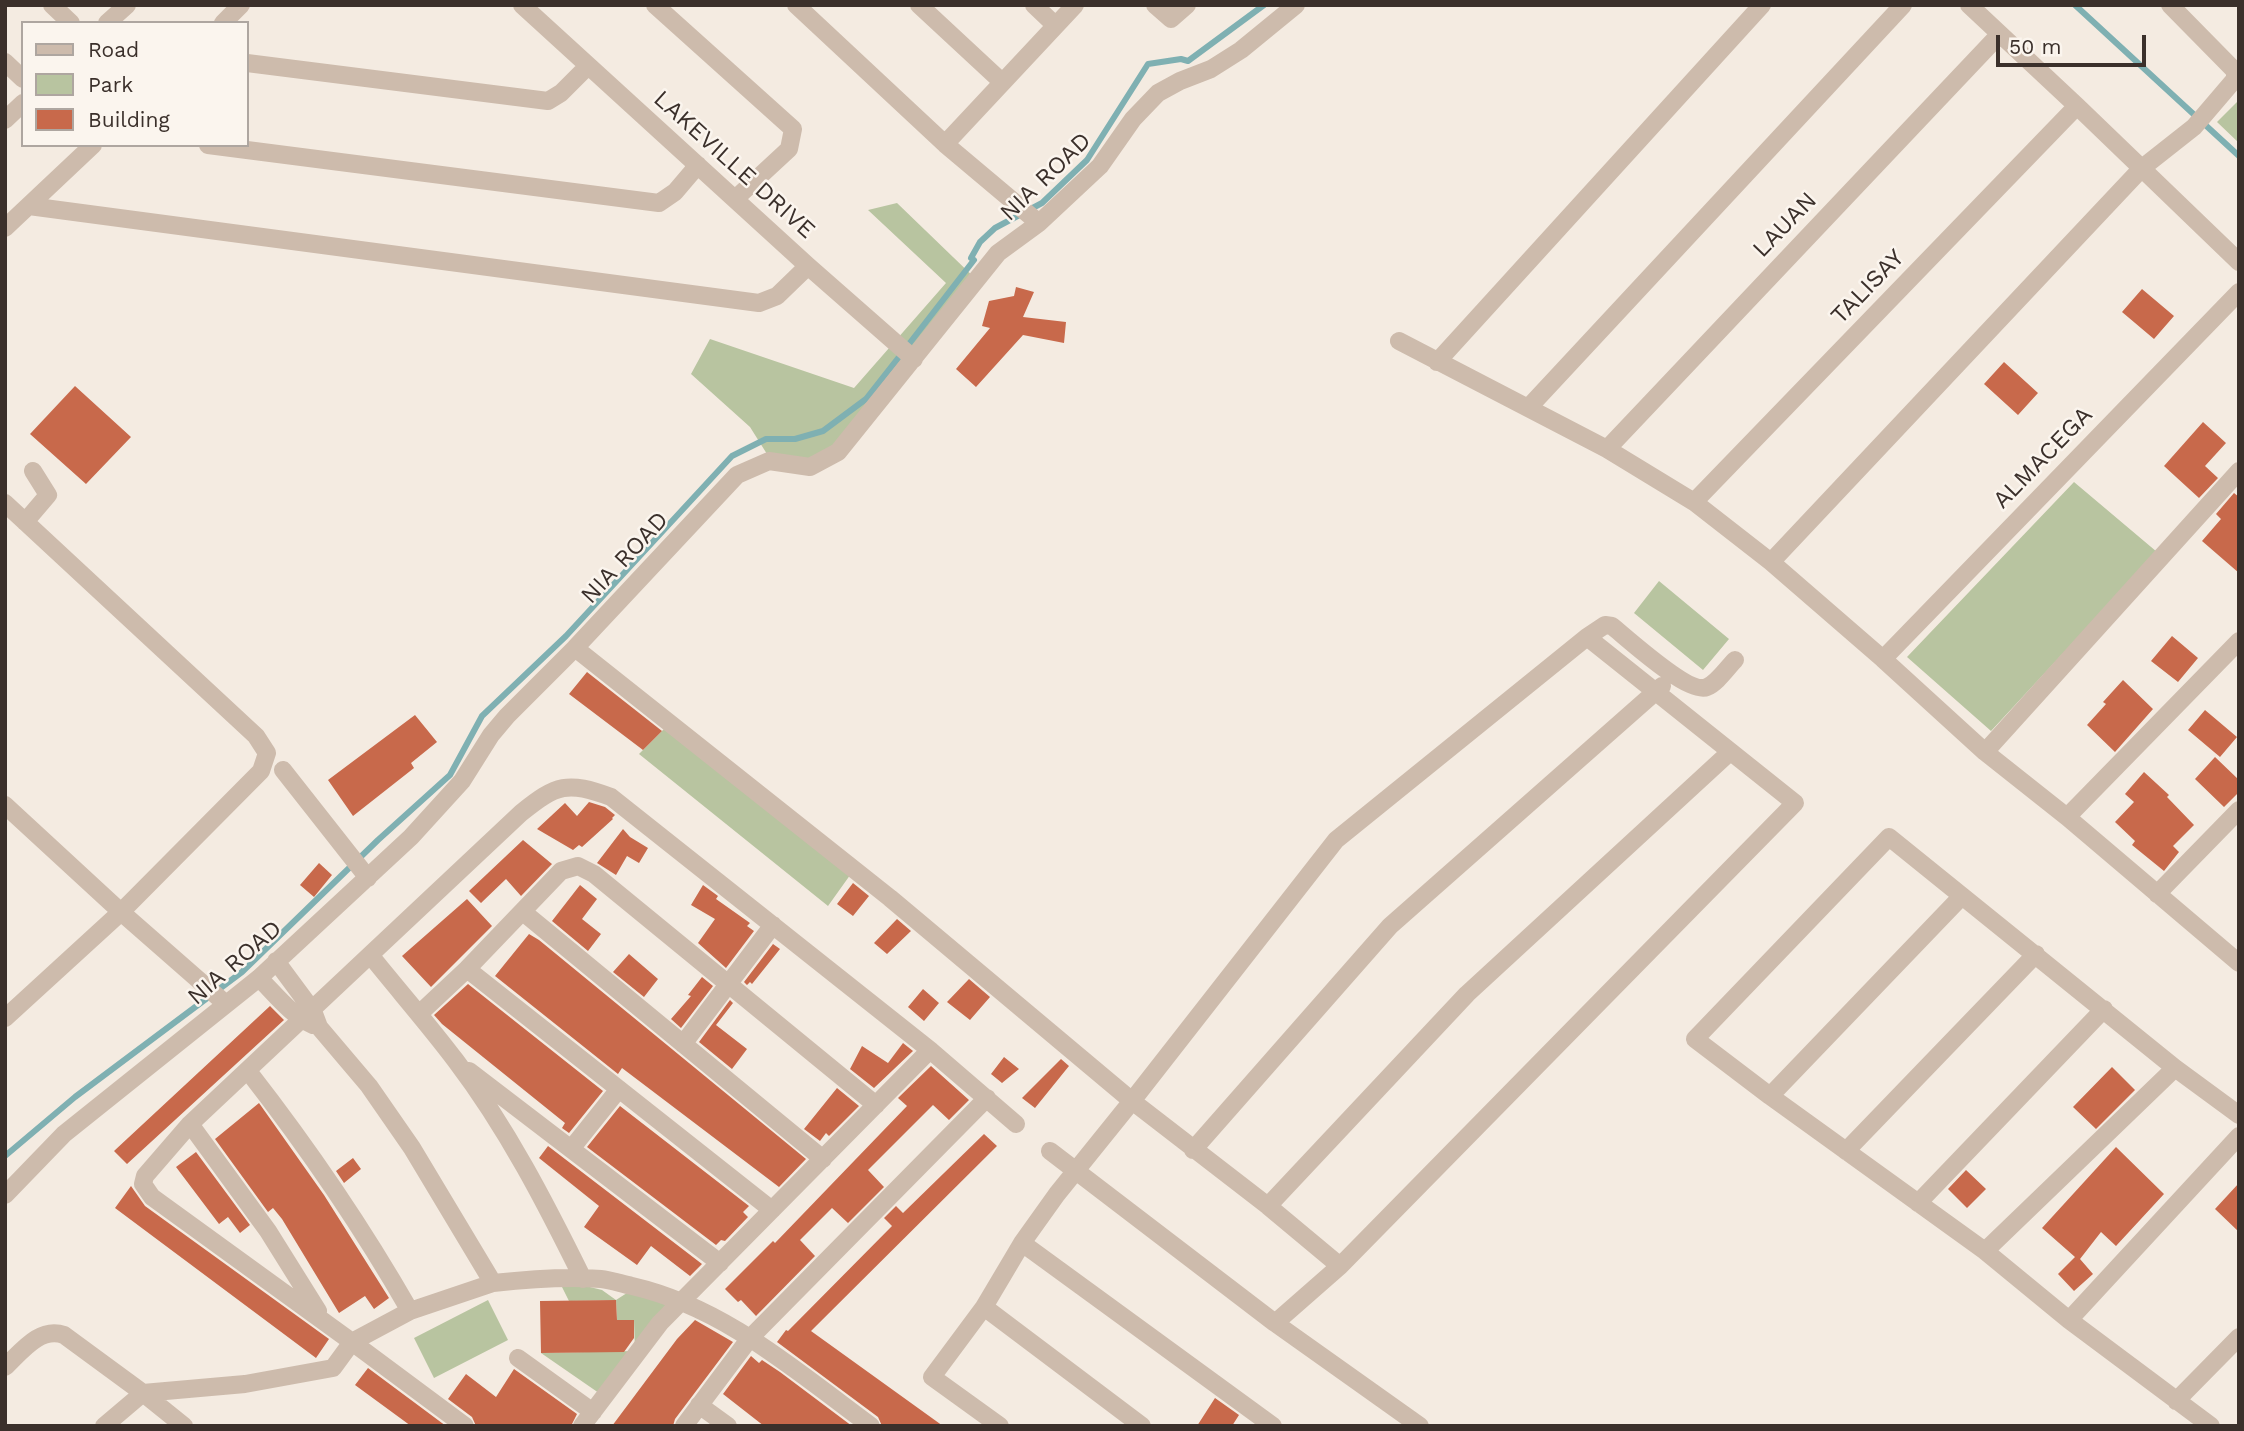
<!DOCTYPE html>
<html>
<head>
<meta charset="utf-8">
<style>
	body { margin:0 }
	#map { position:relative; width:2244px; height:1431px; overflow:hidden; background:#f4ebe1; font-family:"Work Sans",sans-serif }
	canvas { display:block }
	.frame { position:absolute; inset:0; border:7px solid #3b302b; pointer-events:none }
	.legend { position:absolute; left:21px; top:21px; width:228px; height:126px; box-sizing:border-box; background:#fbf5ee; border:2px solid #aea6a0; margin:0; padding:9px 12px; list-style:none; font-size:21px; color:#3b302b }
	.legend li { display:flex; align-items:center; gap:14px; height:35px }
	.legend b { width:35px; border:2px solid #aea6a0 }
	.scale { position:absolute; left:1996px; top:35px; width:150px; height:32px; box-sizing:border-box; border:4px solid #3b302b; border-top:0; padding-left:9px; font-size:21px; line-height:24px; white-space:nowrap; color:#3b302b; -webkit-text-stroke:5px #fbf5ee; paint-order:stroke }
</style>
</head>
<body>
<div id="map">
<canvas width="2244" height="1431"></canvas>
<div class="frame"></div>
<ul class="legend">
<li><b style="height:9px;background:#cdbbac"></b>Road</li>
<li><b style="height:19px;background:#b8c4a0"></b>Park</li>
<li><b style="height:19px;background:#c8694b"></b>Building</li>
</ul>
<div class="scale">50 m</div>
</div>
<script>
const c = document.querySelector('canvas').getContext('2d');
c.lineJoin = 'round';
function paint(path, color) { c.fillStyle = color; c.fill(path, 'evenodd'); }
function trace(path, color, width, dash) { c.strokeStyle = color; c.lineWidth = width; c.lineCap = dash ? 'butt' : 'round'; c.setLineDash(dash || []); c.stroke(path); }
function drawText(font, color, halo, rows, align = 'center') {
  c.font = font + ' "Work Sans",sans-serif'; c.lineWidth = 5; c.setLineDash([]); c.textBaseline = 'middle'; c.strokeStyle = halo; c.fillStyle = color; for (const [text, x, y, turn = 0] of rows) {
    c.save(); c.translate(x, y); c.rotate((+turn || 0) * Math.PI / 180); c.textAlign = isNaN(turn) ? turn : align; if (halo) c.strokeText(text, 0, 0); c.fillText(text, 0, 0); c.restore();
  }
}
const green = new Path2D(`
	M 2239,100 L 2239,143 L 2217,122 Z
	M 897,203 L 981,284 L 829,455 L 801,462 L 772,462 L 750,427 L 691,374 L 710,339 L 854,388 L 946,283 L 868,210 Z
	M 2074,482 L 2157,552 L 1991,731 L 1907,657 Z
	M 1659,581 L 1729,639 L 1703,670 L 1634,613 Z
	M 666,727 L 853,871 L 828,906 L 639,754 Z
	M 586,1286 L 602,1290 L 616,1300 L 630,1291 L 678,1307 L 609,1400 L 541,1353 L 635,1351 L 634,1320 L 617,1320 L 616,1300 L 569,1301 L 562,1287 Z
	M 488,1300 L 508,1340 L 434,1378 L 414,1338 Z`);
const stream = new Path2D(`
	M 2075,5 L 2239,156
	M 909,344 L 974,260 L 971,258 L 980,242 L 995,228 L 1042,203 L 1087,160 L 1148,64 L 1181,59 L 1188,61 L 1264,5
	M 5,1156 L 75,1097 L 242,972 L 378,840 L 450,775 L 482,716 L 566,636 L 732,456 L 766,439 L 795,439 L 823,431 L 866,399 L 899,357`);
const building = new Path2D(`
	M 1016,287 L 1034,292 L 1023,317 L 1066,322 L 1064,343 L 1023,335 L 976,387 L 956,369 L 990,328 L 982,326 L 989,301 L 1014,296 Z
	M 2142,289 L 2174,316 L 2154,339 L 2122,312 Z
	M 2004,362 L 2038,393 L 2018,415 L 1984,384 Z
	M 75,386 L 131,437 L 86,484 L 30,434 Z
	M 2203,422 L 2226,443 L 2205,466 L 2218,478 L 2199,498 L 2164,466 Z
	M 2234,493 L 2239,497 L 2239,573 L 2202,541 L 2221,519 L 2216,514 Z
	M 2172,636 L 2198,658 L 2178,682 L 2151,661 Z
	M 587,672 L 662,731 L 643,750 L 569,694 Z
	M 2123,680 L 2153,709 L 2115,752 L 2087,725 L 2106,704 L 2103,702 Z
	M 2205,710 L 2237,737 L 2220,757 L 2188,730 Z
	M 415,715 L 437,742 L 411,763 L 414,768 L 353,816 L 328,780 Z
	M 2215,757 L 2239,780 L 2239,792 L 2224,807 L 2195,779 Z
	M 2144,772 L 2169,795 L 2167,797 L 2194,825 L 2173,846 L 2179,852 L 2164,871 L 2132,845 L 2135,841 L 2115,822 L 2134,802 L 2125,794 Z
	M 589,802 L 605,807 L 615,815 L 612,818 L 613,819 L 582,847 L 579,845 L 573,850 L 537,829 L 565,803 L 577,816 Z
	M 623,829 L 630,837 L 648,848 L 639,863 L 627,856 L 616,875 L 597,863 Z
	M 523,840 L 552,864 L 521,896 L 506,879 L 481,903 L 469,891 Z
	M 319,863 L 332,875 L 314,897 L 300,885 Z
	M 853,883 L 869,896 L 853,916 L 837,904 Z
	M 580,885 L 597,899 L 582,919 L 601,934 L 588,951 L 552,921 Z
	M 703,885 L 718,896 L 716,899 L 750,923 L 747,926 L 754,931 L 726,968 L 698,943 L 715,919 L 691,905 Z
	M 467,899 L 492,926 L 431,987 L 402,956 Z
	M 897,919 L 911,931 L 887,954 L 874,943 Z
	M 529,934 L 539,940 L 806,1159 L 779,1187 L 622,1068 L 618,1074 L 495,976 Z
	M 773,944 L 780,949 L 752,984 L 750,982 L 747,985 L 744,982 Z
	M 629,954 L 658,979 L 644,997 L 613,972 Z
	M 702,977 L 713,986 L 681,1028 L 671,1019 L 691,996 L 688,995 Z
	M 969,979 L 990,997 L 970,1020 L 947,1002 Z
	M 468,984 L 603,1091 L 569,1133 L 562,1128 L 565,1123 L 442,1024 L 434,1015 Z
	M 923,989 L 939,1003 L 924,1021 L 908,1007 Z
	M 730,1000 L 733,1003 L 716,1025 L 747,1049 L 732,1069 L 699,1042 Z
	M 270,1006 L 284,1020 L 127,1164 L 114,1151 Z
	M 903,1043 L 913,1051 L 874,1088 L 850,1069 L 862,1046 L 888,1063 Z
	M 1004,1057 L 1019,1069 L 1002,1083 L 991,1074 Z
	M 1061,1059 L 1069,1066 L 1035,1108 L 1022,1098 Z
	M 931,1066 L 969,1100 L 949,1120 L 933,1105 L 868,1170 L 884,1187 L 848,1223 L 832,1208 L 800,1240 L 815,1256 L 756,1316 L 741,1300 L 738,1302 L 725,1289 L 773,1241 L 775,1243 L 907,1106 L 898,1098 Z
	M 2112,1067 L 2135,1090 L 2096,1129 L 2073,1107 Z
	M 837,1088 L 859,1106 L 829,1136 L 826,1133 L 820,1141 L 804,1129 Z
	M 259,1103 L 324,1195 L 389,1298 L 374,1309 L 365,1296 L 339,1313 L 282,1219 L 273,1208 L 268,1212 L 215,1139 Z
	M 620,1106 L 749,1206 L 743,1212 L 748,1217 L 725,1241 L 721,1240 L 716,1245 L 587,1147 Z
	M 984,1134 L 997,1146 L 811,1331 L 943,1426 L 882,1426 L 878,1417 L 777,1342 L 786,1330 L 788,1331 L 892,1226 L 884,1218 L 896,1206 L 903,1213 Z
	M 548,1146 L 702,1264 L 690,1276 L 651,1246 L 637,1265 L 584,1227 L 599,1206 L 539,1158 Z
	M 2116,1147 L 2164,1194 L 2116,1246 L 2101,1232 L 2080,1259 L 2093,1274 L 2074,1291 L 2058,1274 L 2075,1257 L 2042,1228 Z
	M 196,1152 L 250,1225 L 240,1233 L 228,1217 L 219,1224 L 176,1167 Z
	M 353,1158 L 361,1169 L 344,1183 L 336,1171 Z
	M 1966,1170 L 1986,1189 L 1967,1208 L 1948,1189 Z
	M 2239,1183 L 2239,1232 L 2215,1209 Z
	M 131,1186 L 145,1206 L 329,1339 L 316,1358 L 115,1208 Z
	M 616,1300 L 617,1320 L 634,1320 L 634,1338 L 624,1352 L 541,1353 L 540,1301 Z
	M 695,1320 L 733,1342 L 675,1419 L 673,1426 L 612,1426 L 677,1339 Z
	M 751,1356 L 759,1363 L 762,1360 L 780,1372 L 852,1426 L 764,1426 L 723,1394 Z
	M 368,1368 L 446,1426 L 411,1426 L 355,1385 Z
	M 514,1369 L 577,1414 L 571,1426 L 476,1426 L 472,1417 L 448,1399 L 466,1374 L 496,1397 Z
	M 1215,1398 L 1239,1415 L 1232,1426 L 1197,1426 Z`);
const minor = new Path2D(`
	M 52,5 L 71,23
	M 522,5 L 808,266 L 914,359
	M 655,5 L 793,129 L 789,149 L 735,199
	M 796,5 L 945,144 L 1039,223
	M 919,5 L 1002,82
	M 1034,5 L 1055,25
	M 1155,5 L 1171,19 L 1187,5
	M 1969,5 L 2077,106 L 2239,262
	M 107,23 L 127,5
	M 223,23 L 241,5
	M 5,62 L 23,79
	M 247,63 L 548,101 L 561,93 L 588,66
	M 5,120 L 23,103
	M 945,144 L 1075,5
	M 208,145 L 659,203 L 675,192 L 698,165
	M 29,206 L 759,303 L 777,296 L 808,266
	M 5,228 L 93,145
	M 1399,341 L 1607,449 L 1694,502 L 1771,562 L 1883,659 L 1985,752 L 2067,817 L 2239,963
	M 1437,362 L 1762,5
	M 1529,407 L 1903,5
	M 1607,449 L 1999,35
	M 1694,502 L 2077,106
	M 5,503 L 256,736 L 267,753 L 261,771 L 121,912 L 5,1018
	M 25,522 L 48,495 L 33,471
	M 1771,562 L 2142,168 L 2194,127 L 2235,79 L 2235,71 L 2170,5
	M 575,648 L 890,898 L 1132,1101 L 1268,1206 L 1340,1266
	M 1883,659 L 2239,292
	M 1985,752 L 2239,471
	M 283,770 L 368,878
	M 5,805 L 121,912 L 226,1004
	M 2067,817 L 2239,641
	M 2157,894 L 2239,810
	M 523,912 L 823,1159
	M 371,956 C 399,991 429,1025 456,1061 C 507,1128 546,1204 583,1279
	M 276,961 L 313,1011 L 319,1027 L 369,1086 L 412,1148 L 493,1283 L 410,1311 L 352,1342 L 152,1197 L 143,1184 L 145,1176 L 190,1124 L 521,813 C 557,784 567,781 611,797 L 930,1050 L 1016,1124
	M 467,969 L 772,1210
	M 259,978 C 276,995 291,1015 313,1025
	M 419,1014 L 467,969 L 561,871 L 578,866 L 594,874 L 876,1105
	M 683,1044 L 773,925
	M 248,1071 C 308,1148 362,1227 410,1311
	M 469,1071 L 720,1263
	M 1770,1096 L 1962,896
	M 190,1124 L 268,1231 L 318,1311
	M 571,1149 L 619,1089
	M 1193,1150 L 1390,926 L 1662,686
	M 1050,1151 L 1275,1323 L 1420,1426
	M 1846,1151 L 2036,954
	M 5,1195 L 64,1134 L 259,978 L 411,837 L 462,781 L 491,735 L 507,716 L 575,648 L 737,475 L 769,461 L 810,467 L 838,452 L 998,253 L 1039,223 L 1100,166 L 1133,119 L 1158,93 L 1180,81 L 1211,69 L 1241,50 L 1296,5
	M 1918,1203 L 2104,1009
	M 1268,1206 L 1467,994 L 1730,752
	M 1022,1243 L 1273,1426
	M 1985,1251 L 2175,1068
	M 493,1283 C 529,1279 565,1276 601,1279 C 611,1280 622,1284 632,1286 C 724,1307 796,1371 871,1426
	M 984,1307 L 1142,1426
	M 2069,1320 L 2239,1136
	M 1275,1323 L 1340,1266 L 1795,803 L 1587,637
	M 518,1358 L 593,1412
	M 5,1367 C 21,1352 40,1326 64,1335 L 143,1393 L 245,1384 L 333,1368 L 352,1342 L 465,1426
	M 2176,1401 L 2239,1337
	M 699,1405 L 728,1426
	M 104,1426 L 143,1393 L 184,1426
	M 582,1426 L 660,1323 L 930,1050
	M 684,1426 L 750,1338 L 987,1098
	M 1000,1426 L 932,1377 L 984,1307 L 1022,1243 L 1057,1194 L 1132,1101 L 1336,840 L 1587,637 L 1605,625 L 1612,626 C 1627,638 1689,695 1707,687 C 1717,683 1727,668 1735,660
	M 2211,1426 L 2069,1320 L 1985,1251 L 1770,1096 L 1695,1039 L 1889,837 L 2175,1068 L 2239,1115`);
const streetNames = [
	["LAKEVILLE DRIVE",734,165,42],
	["NIA ROAD",1046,177,-44],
	["LAUAN",1785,225,-46],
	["TALISAY",1868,287,-46],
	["ALMACEGA",2043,458,-46],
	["NIA ROAD",625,558,-47],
	["NIA ROAD",235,963,-41]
];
paint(green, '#b8c4a0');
trace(stream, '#7fb0b2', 6);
paint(building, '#c8694b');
trace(minor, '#cdbbac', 18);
drawText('24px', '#3b302b', '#fbf5ee', streetNames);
</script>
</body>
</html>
